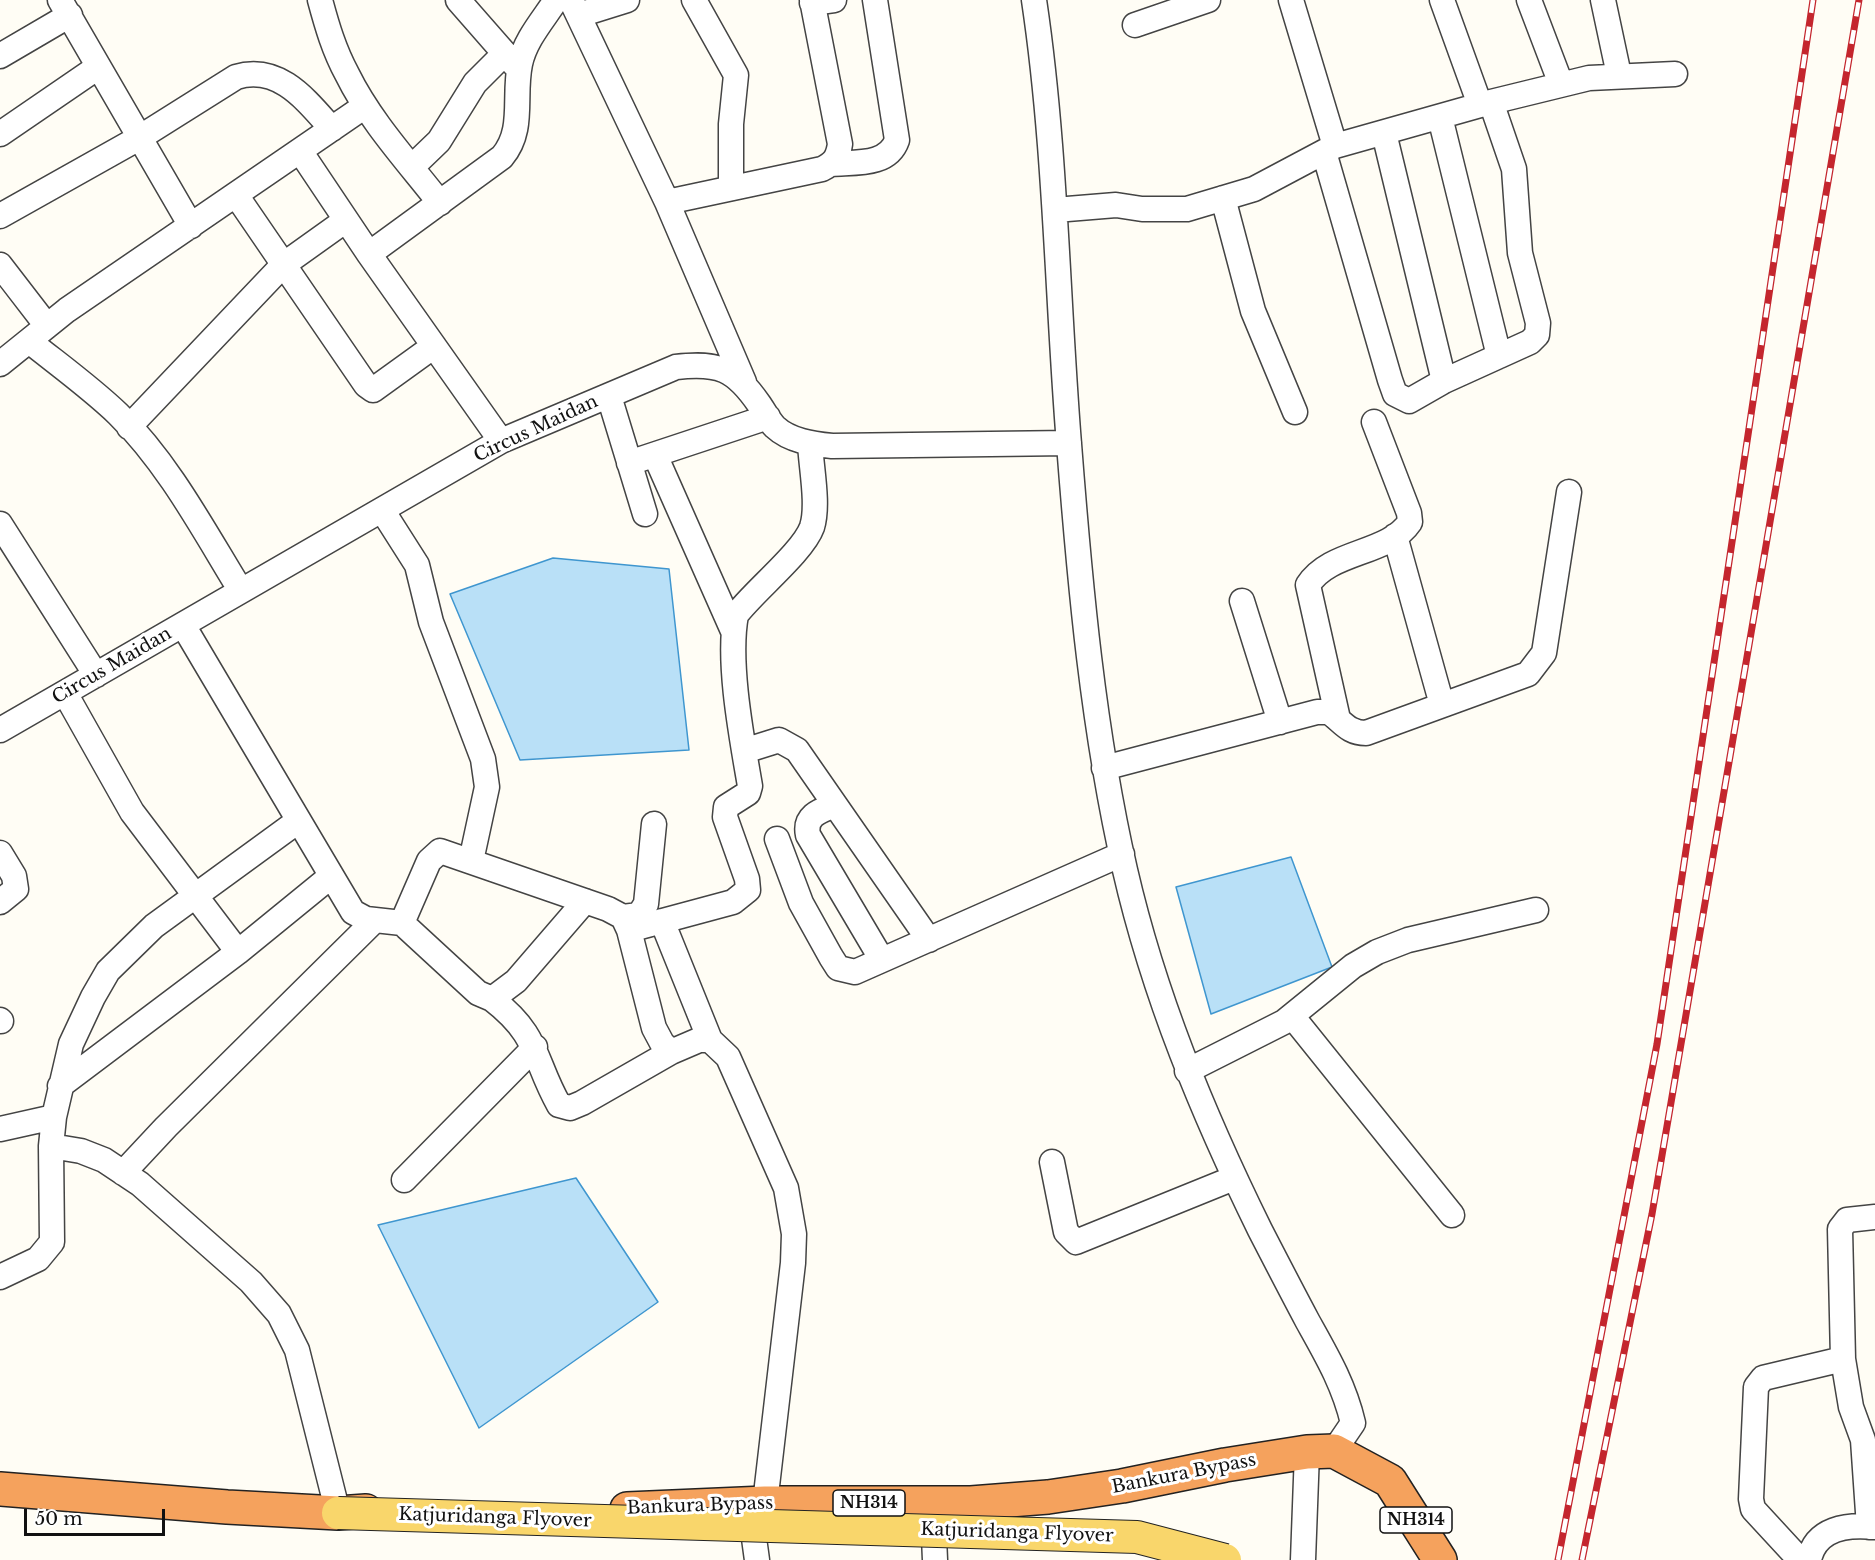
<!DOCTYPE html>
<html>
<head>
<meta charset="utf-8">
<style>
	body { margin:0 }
	#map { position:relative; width:1875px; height:1560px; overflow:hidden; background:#fffdf5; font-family:"Libre Baskerville",serif }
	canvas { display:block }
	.scale { position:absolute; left:24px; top:1509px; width:141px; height:27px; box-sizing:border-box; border:3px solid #111; border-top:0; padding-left:8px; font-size:18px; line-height:21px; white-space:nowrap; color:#111; -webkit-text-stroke:4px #fff; paint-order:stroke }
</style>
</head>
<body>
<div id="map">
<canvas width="1875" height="1560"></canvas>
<div class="scale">50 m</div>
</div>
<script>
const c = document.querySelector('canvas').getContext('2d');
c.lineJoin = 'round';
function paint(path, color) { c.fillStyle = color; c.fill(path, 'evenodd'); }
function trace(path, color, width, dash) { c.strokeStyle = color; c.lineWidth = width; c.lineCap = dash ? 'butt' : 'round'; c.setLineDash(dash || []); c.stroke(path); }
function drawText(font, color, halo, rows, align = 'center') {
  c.font = font + ' "Libre Baskerville",serif'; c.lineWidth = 6; c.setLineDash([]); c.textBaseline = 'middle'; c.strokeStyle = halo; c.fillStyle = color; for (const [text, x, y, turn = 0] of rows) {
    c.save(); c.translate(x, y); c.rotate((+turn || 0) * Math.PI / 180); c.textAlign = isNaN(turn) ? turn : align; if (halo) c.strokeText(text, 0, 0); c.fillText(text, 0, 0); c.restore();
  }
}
const water = new Path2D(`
	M 553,558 L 669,569 L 689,750 L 520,760 L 450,594 Z
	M 1291,857 L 1332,967 L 1211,1014 L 1176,887 Z
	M 576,1178 L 658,1302 L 479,1428 L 378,1225 Z`);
const minor = new Path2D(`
	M 60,0 L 191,226
	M 320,0 C 327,26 334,50 347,74 C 370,121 408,162 440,203
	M 458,0 L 514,64
	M 571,0 L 667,202 L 744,382
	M 694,0 L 736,75 L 731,124 L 731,188
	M 1034,0 C 1056,147 1057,296 1069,444 C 1080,586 1093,730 1125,870 C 1154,996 1203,1114 1260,1230 C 1276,1261 1292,1292 1308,1322 C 1327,1356 1344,1385 1353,1423 L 1334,1451
	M 1291,0 L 1335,146
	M 1442,0 L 1480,105
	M 1529,0 L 1561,84
	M 1603,0 L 1619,75
	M 812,3 L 834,0
	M 579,15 L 627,0
	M 1135,25 L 1208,0
	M 0,56 L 70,15
	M 1440,117 L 1499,356
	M 1384,133 L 1444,381
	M 0,134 L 98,67
	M 300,151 L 369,254 L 501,441
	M 1324,152 L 1390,380 L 1395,394 L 1409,401 L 1444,381 L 1530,342 L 1537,335 L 1538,323 L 1520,253 L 1514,169 L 1491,102
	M 832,164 C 856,162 888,166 897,140 L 875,0
	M 412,167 L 439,141 L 475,83 L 504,54
	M 236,195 L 366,385 L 373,390 L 434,346
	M 1223,198 L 1253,311 L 1295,412
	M 667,202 L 822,169 C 834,163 838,158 840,144 L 812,0
	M 1055,210 L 1116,205 L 1142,209 L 1187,209 L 1254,189 L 1335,146 L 1491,102 L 1589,78 L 1675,74
	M 0,216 L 139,138 L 236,77 C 279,64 306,100 332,129
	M 369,254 L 502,157 C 525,130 513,97 520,64 C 525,40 543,20 556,0
	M 0,265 L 47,326
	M 29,341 C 59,365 91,388 118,414 C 169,464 204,531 241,591
	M 0,364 L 67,310 L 365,106
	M 609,396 L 645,514
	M 129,427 L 283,265 L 346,220
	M 655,455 L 733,631
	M 629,463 L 768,417
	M 382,510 L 417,565 L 431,622 L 483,759 L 487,787 L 471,861
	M 0,524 L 96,675
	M 1395,536 L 1442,705
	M 1242,601 L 1280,722
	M 183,625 L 353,912 L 366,919 L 402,923 L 478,993 L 492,999 L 516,981 L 585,901
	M 65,693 L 132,812 L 238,952
	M 1338,719 L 1308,585 C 1330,550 1388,555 1410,522 L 1409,513 L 1374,422
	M 0,730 L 501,441 L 676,367 C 719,362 735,369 759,404 C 764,411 769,421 775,427 C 790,441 813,444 832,446 L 1069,443
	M 744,751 L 779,740 L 797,750 L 929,940
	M 1104,768 L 1317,712 L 1329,712 C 1343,722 1348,733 1366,733 L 1528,674 L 1544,653 L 1569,492
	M 835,805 C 819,811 804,816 808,835 L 882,960
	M 777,839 L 801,903 L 831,957 L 838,968 L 855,972 L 1122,854
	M 0,853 L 14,876 L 16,889 L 0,902
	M 623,917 L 639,915 L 646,904 L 654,824
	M 662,921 L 710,1040
	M 402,923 L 429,861 L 440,851 L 608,909 L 623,917 L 629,930 L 654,1028 L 662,1043 L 671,1052 L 699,1040 L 710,1040 L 728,1057 L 786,1188 L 794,1234 L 793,1263 L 765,1503
	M 629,930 L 733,902 L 748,890 L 747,879 L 725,817 L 726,807 L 748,793 L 750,786 C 742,739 727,662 736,615 C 754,591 803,552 812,527 C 819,505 811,467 810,443
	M 492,999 C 540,1036 533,1059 559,1105 L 570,1108 L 582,1103 L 671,1052
	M 1292,1016 L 1452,1215
	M 0,1020 L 1,1021
	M 1187,1071 L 1284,1022 L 1353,966 L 1377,952 L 1408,940 L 1536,910
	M 60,1086 L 238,952 L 330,877
	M 0,1129 L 54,1117
	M 51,1146 L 81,1151 L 104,1160 L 140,1184 L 251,1282 L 279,1314 L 297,1350 L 338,1513
	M 1052,1162 L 1066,1232 L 1076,1242 L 1234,1178
	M 123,1173 L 166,1127 L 375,920
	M 404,1180 L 535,1047
	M 0,1277 L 38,1259 L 52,1242 L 51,1146 L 54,1117 L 71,1044 L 93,997 L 108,971 L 154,926 L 298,821
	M 750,1509 L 757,1560
	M 933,1514 L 935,1560
	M 1869,1527 L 1863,1440 L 1851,1407 L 1843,1359 L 1840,1229 L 1847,1220 L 1875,1217
	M 1303,1560 L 1307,1452
	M 1800,1560 L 1753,1509 L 1751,1499 L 1756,1387 L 1763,1378 L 1843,1359
	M 1809,1560 C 1815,1528 1847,1524 1875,1527`);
const highway = new Path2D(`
	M 0,1489 L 227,1507 L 338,1513 L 366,1511
	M 627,1509 L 765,1503 L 971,1503 L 1048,1497 L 1122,1486 L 1225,1465 L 1307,1452 L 1334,1451 L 1390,1481 L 1440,1560`);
const rail = new Path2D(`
	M 1558,1560 L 1657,1044 L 1813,0
	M 1582,1560 L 1652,1214 L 1859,0`);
const majorBridge = new Path2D(`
	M 338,1513 L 1137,1537 L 1225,1560`);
const shields = [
	[869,1503,72],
	[1416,1520,72]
];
const shieldNames = [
	["NH314",869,1503],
	["NH314",1416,1520]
];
const streetNames = [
	["Circus Maidan",536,429,-25],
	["Circus Maidan",112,666,-30],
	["Bankura Bypass",1184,1474,-11],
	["Bankura Bypass",700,1506,-2],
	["Katjuridanga Flyover",495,1518,2],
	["Katjuridanga Flyover",1017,1533,2]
];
paint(water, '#b9e0f7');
trace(water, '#3f96cf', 1.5);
trace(minor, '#444', 27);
trace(highway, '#222', 36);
trace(minor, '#fff', 24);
trace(highway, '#f5a25d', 33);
trace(rail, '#c4262e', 7);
trace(rail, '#fff', 4.5, [14]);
trace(majorBridge, '#222', 34, []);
trace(majorBridge, '#f9d66b', 32);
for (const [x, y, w] of shields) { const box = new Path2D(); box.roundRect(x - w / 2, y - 13, w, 26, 4.5); c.fillStyle = '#fff'; c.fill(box); trace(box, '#111', 1.5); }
drawText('bold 16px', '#111', null, shieldNames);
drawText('18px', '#111', '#fff', streetNames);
</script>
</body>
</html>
